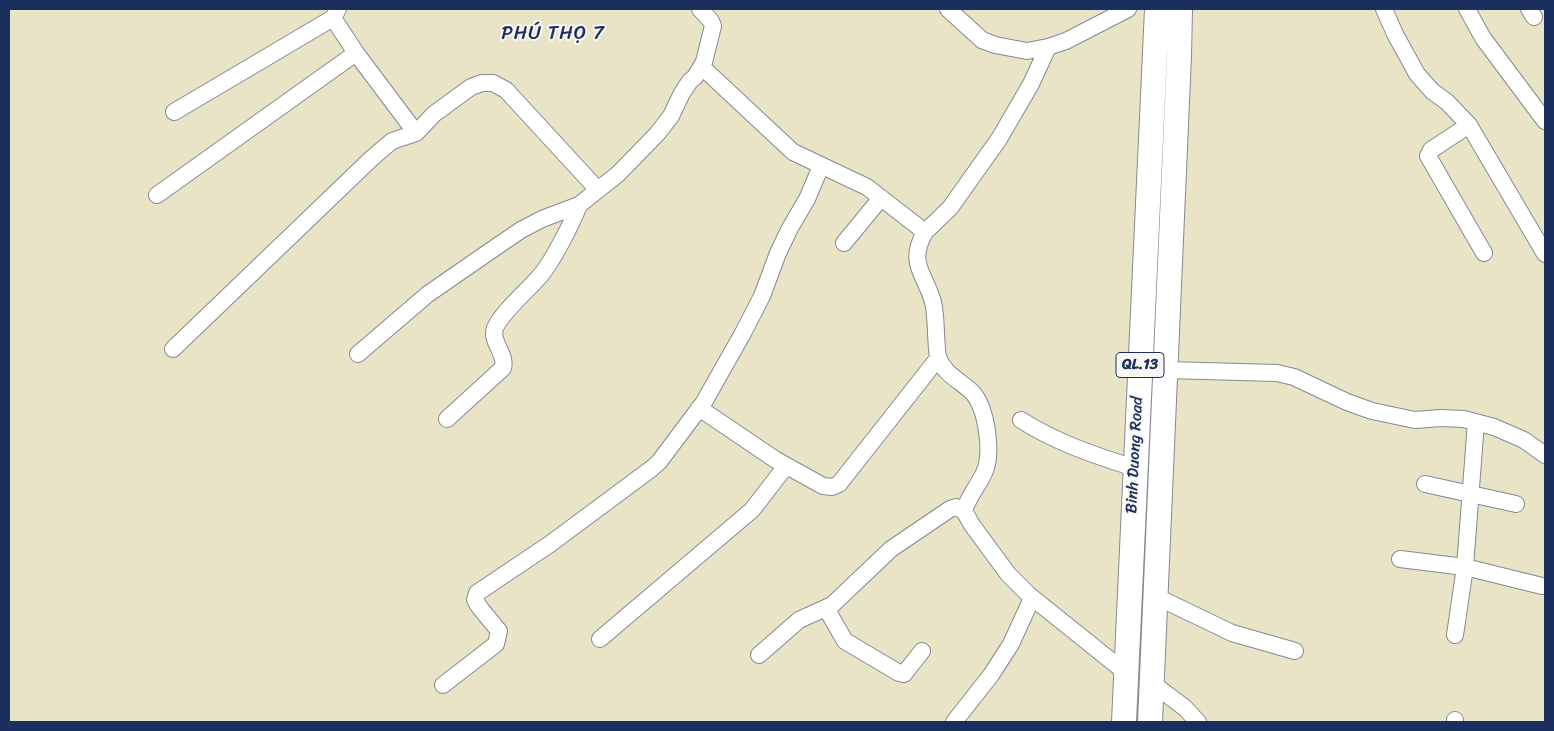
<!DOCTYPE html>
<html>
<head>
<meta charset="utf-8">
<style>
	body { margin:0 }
	#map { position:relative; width:1554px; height:731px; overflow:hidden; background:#eae4c6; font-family:Sriracha,sans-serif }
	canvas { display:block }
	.frame { position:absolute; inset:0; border:10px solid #1b2f5e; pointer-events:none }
</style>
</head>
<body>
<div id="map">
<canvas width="1554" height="731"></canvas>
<div class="frame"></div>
</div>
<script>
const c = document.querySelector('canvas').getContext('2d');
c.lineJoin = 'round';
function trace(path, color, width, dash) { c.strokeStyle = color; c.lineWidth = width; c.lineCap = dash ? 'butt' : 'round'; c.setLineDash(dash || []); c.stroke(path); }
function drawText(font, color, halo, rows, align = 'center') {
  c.font = font + ' Sriracha,sans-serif'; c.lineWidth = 4; c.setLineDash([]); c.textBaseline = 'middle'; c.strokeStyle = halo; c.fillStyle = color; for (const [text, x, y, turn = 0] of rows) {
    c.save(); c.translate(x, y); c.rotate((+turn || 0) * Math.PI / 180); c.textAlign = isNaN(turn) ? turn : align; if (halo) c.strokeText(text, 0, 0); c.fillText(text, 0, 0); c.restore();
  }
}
const minor = new Path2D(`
	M 948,9 L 982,40 L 995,45 L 1027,51 L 1048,47 L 1066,41 L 1128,9
	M 1384,9 L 1395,34 L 1417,74 L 1432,91 L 1447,102 L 1469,125 L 1545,254
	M 1467,9 L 1483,38 L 1545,121
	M 1529,9 L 1534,17
	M 333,18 L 356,53 L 416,133
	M 702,67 L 793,152 L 867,187 L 925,232 L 950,208 L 999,139 L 1031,84 L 1048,47
	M 174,112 L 333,18 L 338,9
	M 1469,125 L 1431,150 L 1428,156 L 1484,253
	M 157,195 L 356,53
	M 925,232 C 907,264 925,273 933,302 C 937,319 935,339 938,357 C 944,374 959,380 972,392 C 987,408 993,454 984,473 C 978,486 968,497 964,511 L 972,525 L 1008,574 L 1029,595 L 1125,672
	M 844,243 L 881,198
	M 173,349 L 372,158 L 392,141 L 416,133 L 434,114 L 471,87 L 482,83 L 493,83 L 506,90 L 598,190
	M 358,354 L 428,294 L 496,247 L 521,230 L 542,219 L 579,205 L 618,174 L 657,134 L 671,116 L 682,93 L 690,81 L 695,77 L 704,62 L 713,26 L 711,21 L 700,9
	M 1166,370 L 1277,373 L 1294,377 L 1347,402 L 1372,411 L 1415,420 L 1441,418 L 1464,419 L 1494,427 L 1524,440 L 1545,455
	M 699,408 L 776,460 L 823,486 L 832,487 L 839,484 L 935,362 L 939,360
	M 447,419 L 503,368 C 507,354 490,342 495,328 C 502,312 528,290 540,276 C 553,261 572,223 579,205
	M 1021,420 C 1055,442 1096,456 1135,468
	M 1425,484 L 1516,504
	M 1400,559 L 1465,567 L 1542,586
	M 1155,596 L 1232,633 L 1295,651
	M 826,608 L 845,641 L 899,673 L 904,674 L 922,651
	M 1455,635 L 1465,567 L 1476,422
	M 600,639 L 752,510 L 786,466
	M 759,655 L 799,620 L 832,605 L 891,549 L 950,509 L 956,507 L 964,511
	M 1152,683 L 1185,708 L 1198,722
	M 443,685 L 496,644 L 499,631 L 480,608 L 475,600 L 477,593 L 550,544 L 651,469 L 659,462 L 704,402 L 743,333 L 762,296 L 778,253 L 790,228 L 807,199 L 821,166
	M 954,722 L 991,675 L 1011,644 L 1032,598
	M 1455,722 L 1455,720`);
const highway = new Path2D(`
	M 1124,722 L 1157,9
	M 1150,722 L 1179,56 L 1180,9`);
const shields = [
	[1140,365,48]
];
const shieldNames = [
	["QL.13",1140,365]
];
const streetNames = [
	["Binh Duong Road",1135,455,-87]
];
const quarterNames = [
	["PHÚ THỌ 7",553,34]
];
trace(minor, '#828a92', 18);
trace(highway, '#828a92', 26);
trace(minor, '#fff', 16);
trace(highway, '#fff', 24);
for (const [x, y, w] of shields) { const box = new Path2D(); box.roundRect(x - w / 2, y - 12.5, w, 25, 4); c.fillStyle = '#f6f6f2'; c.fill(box); trace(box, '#1b2f5e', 1); }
drawText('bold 15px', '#1b2f5e', null, shieldNames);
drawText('16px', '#1b2f5e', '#f6f6f2', streetNames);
c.letterSpacing = '1px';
drawText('19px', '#1b2f5e', '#f6f6f2', quarterNames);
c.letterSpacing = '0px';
</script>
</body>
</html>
